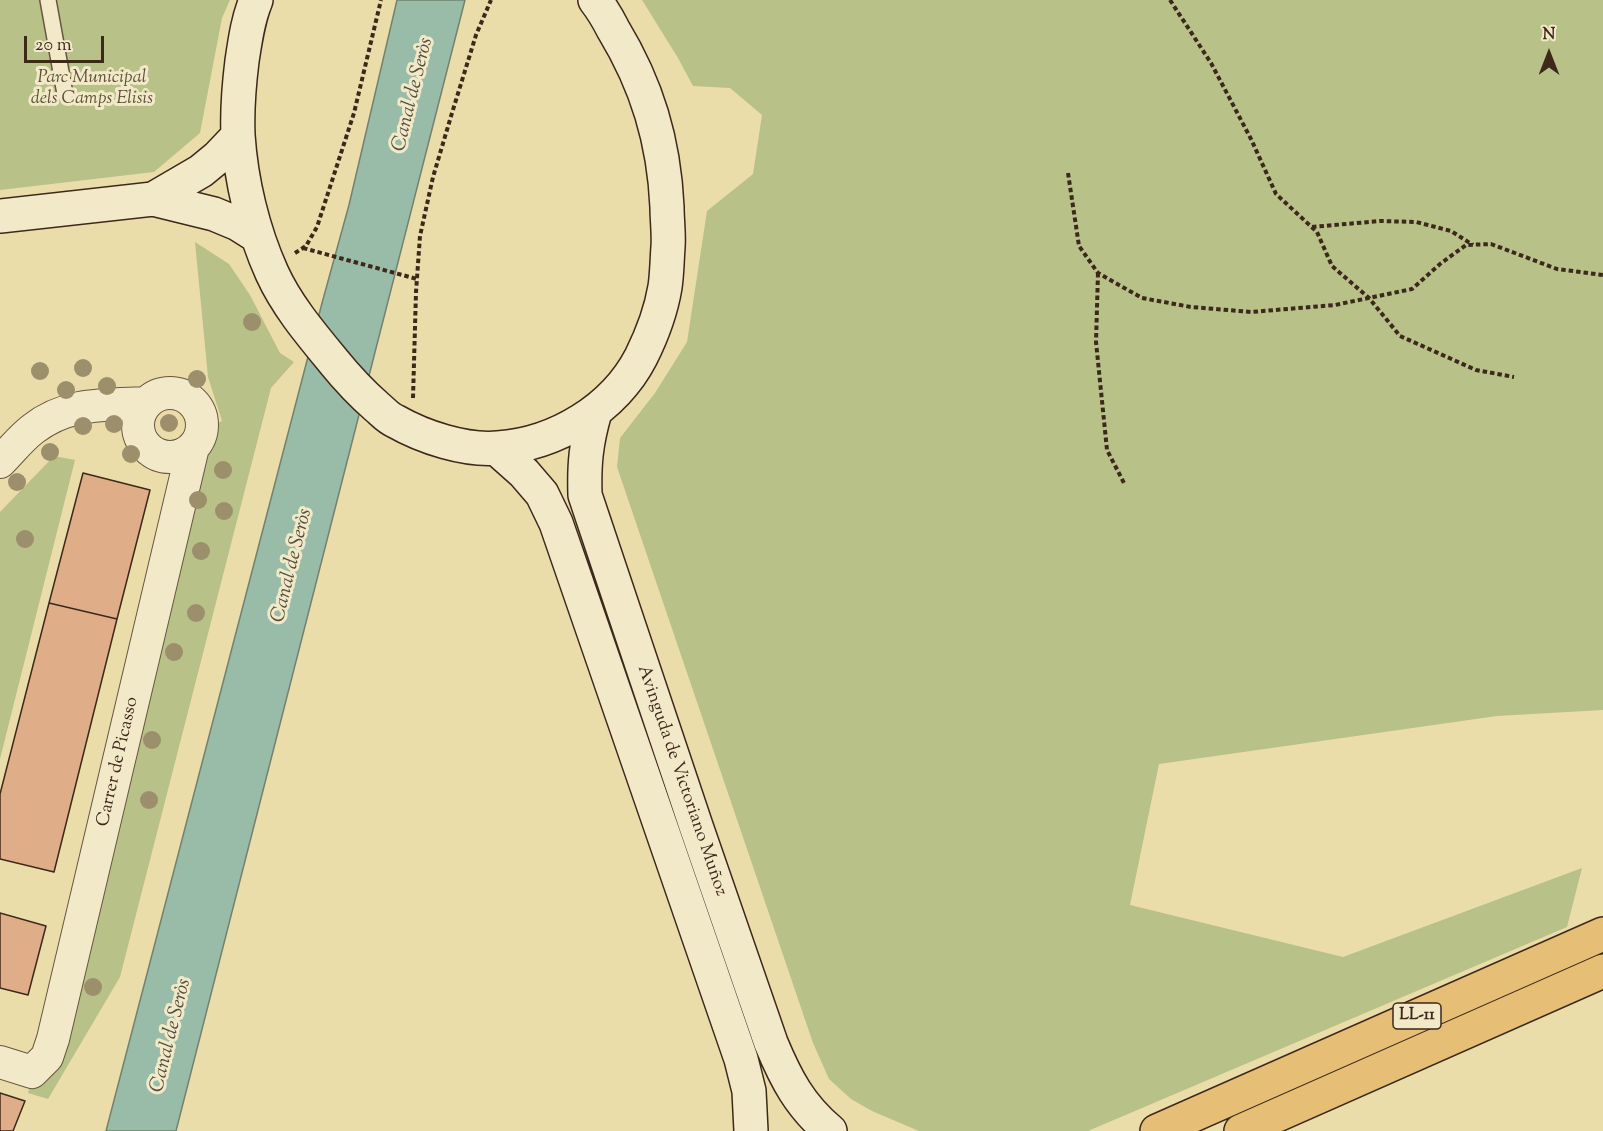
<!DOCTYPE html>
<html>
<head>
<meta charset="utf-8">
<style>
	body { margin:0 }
	#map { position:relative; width:1603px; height:1131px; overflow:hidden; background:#ebddaa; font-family:"Sorts Mill Goudy",serif }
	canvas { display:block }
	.north { position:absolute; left:1519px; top:24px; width:60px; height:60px; -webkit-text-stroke:4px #f2e9c8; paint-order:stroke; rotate:0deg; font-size:16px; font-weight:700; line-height:24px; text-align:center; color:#3c291c }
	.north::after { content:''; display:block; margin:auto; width:21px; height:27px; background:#3c291c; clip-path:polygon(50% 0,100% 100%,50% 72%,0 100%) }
	.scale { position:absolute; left:24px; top:36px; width:80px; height:27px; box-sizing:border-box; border:3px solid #3c291c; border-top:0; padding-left:8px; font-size:18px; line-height:21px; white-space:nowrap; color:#3c291c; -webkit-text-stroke:4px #f2e9c8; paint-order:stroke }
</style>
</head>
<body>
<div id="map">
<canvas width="1603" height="1131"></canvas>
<div class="north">N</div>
<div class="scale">20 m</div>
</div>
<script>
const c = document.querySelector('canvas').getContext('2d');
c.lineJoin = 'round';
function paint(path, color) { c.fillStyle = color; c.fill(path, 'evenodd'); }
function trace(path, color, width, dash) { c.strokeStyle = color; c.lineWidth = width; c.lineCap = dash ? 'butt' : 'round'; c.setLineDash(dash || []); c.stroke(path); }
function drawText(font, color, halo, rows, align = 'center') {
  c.font = font + ' "Sorts Mill Goudy",serif'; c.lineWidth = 6; c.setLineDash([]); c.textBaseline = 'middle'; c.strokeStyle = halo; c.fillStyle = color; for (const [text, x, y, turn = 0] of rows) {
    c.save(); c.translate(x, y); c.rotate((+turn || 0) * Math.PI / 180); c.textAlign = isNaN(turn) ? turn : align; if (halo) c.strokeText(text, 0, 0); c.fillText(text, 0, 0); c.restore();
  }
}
const green = new Path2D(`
	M 0,0 L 230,0 L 222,18 L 200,133 L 154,172 L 0,190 Z
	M 642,0 L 1603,0 L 1603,710 L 1497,716 L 1159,764 L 1130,905 L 1343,957 L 1582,868 L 1567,927 L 1088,1131 L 919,1131 L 872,1111 L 851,1099 L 829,1079 L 813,1043 L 617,467 L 620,438 L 655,393 L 687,342 L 707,211 L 753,174 L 762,115 L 730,88 L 693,86 L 678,58 Z
	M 195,242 L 229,264 L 250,295 L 280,353 L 294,362 L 271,388 L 120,977 L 48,1099 L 28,1093 L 178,564 L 213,425 L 222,421 L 208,377 Z
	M 54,456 L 75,460 L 0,759 L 0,512 Z`);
const water = new Path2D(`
	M 397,0 L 465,0 L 176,1131 L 106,1131 L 322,303 L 349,205 Z`);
const building = new Path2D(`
	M 83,473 L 150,490 L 117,619 L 49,603 Z
	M 49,603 L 117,619 L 54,872 L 0,859 L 0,794 Z
	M 0,913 L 46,926 L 28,995 L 0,988 Z
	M 0,1093 L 25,1101 L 13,1131 L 0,1131 Z`);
const path = new Path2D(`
	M 1170,0 L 1211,63 L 1251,139 L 1276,194 L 1317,232 L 1332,266 L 1369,298 L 1400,336 L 1476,370 L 1514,377
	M 1068,173 L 1079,246 L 1098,273 L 1142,298 L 1191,307 L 1251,312 L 1335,305 L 1412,289 L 1440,264 L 1466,245 L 1491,244 L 1557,269 L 1603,275
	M 1312,227 L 1380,221 L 1416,222 L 1451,231 L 1473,245
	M 303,248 L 417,279
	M 295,253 L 306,246 L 317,227 L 354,113 L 381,0
	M 1098,273 L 1096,342 L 1107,450 L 1124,483
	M 413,398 L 416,292 L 420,236 L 433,177 L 452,113 L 476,35 L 491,0`);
const lane = new Path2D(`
	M 48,0 L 65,94`);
const street = new Path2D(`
	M138 425a32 32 0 1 1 64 0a32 32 0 1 1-64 0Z
	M 0,462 C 11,451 21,438 33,429 C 67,402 106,405 146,403
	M 0,1062 L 32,1072 L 47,1057 L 53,1039 L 193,447`);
const secondary = new Path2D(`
	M 256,0 C 248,19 245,41 242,61 C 239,85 237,110 238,135 C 241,181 253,231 272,273 C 287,306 311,334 334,362 C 347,378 361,393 377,407 C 383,412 388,418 395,421 C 423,437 465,451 498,448 C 556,444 614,409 641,357 C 652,335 661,311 665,287 C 667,274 667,260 668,247 C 669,234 667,220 667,207 C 664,141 647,85 613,29 C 608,19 602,9 595,0
	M 153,199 L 201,171 L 218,157 L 238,136
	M 0,216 L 153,199 L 214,214 L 238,224 L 257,236
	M 595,412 C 586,443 584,464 585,495 L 696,826 L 771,1043 C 786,1079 800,1106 830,1131
	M 497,449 L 524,473 L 542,494 L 556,523 L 741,1059 L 749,1091 L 751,1131`);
const primary = new Path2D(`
	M 1157,1131 L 1603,934
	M 1241,1131 L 1603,971`);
const trees = [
	[252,322],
	[83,368],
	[40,371],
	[197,379],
	[107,386],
	[66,390],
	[169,423],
	[114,424],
	[83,426],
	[50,452],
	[131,454],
	[223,470],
	[17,482],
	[198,500],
	[224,511],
	[25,539],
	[201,551],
	[196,613],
	[174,652],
	[152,740],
	[149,800],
	[93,987]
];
const shields = [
	[1417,1016,48]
];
const shieldNames = [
	["LL-11",1417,1016]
];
const parkNames = [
	["Parc Municipal",92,79],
	["dels Camps Elisis",92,100]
];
const streetNames = [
	["Carrer de Picasso",119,762,-77],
	["Avinguda de Victoriano Muñoz",681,781,71]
];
const waterNames = [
	["Canal de Seròs",414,95,-76],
	["Canal de Seròs",293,566,-76],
	["Canal de Seròs",172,1036,-76]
];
paint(green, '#b7c188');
paint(water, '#98bca7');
trace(water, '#73816f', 1.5);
paint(building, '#dfad88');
trace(building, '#3c291c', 1.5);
trace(lane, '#685640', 18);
trace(street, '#685640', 34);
trace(secondary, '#3c291c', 36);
trace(primary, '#3c291c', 36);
trace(path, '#3c291c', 4, [4.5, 3]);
trace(lane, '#f2e9c8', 15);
trace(street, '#f2e9c8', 32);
trace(secondary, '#f2e9c8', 33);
trace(primary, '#e6be75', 33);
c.fillStyle = '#9c8f6b';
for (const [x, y] of trees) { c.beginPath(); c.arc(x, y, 9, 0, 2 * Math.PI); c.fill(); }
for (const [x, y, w] of shields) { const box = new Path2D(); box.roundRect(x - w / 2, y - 13, w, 26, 4.5); c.fillStyle = '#f2e9c8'; c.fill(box); trace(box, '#3c291c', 1.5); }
drawText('bold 16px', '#3c291c', null, shieldNames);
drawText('italic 18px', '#5b4f37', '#f2e9c8', parkNames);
drawText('18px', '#3c291c', '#f2e9c8', streetNames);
drawText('italic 20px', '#534e3f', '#f2e9c8', waterNames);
</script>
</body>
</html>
